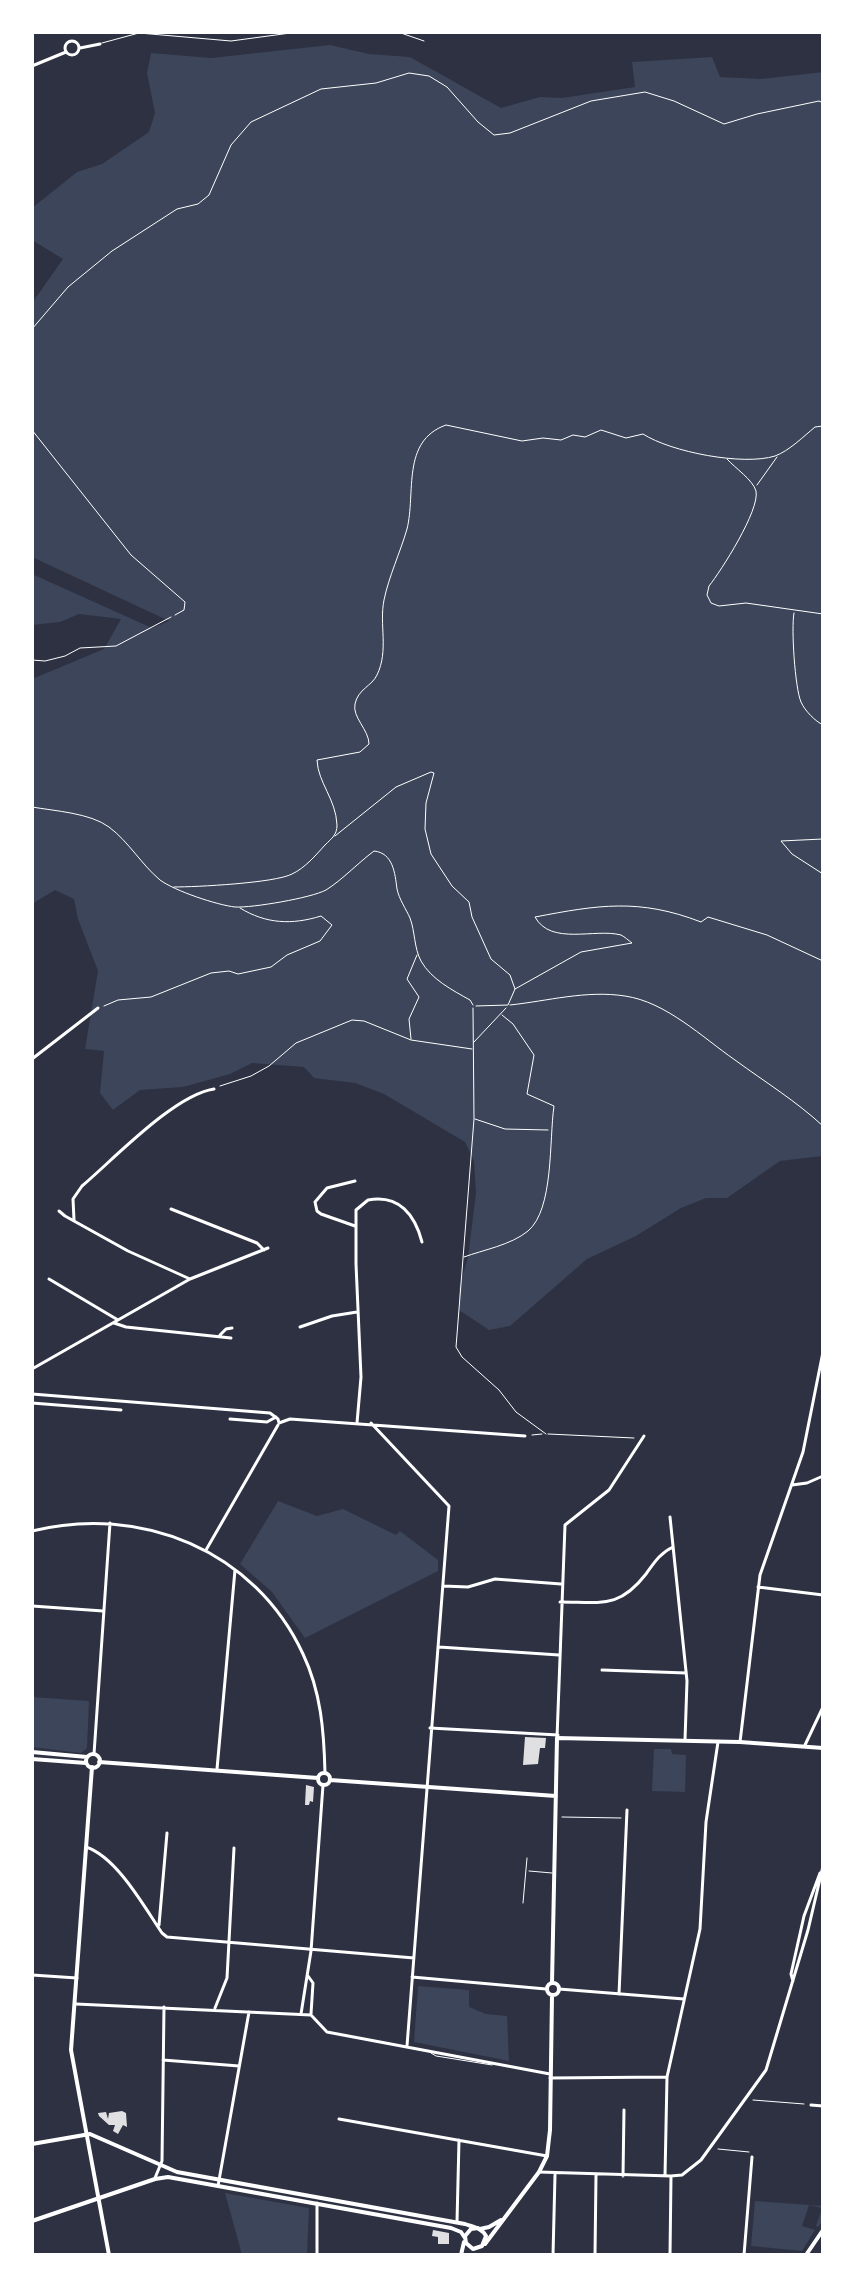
<!DOCTYPE html>
<html>
<head>
<meta charset="utf-8">
<style>
	body { margin:0 }
	#map { position:relative; width:855px; height:2287px; overflow:hidden; background:#2d3142; font-family:"IBM Plex Sans",sans-serif }
	canvas { display:block }
	.frame { position:absolute; inset:0; border:34px solid #fff; pointer-events:none }
</style>
</head>
<body>
<div id="map">
<canvas width="855" height="2287"></canvas>
<div class="frame"></div>
</div>
<script>
const c = document.querySelector('canvas').getContext('2d');
c.lineJoin = 'round';
function paint(path, color) { c.fillStyle = color; c.fill(path, 'evenodd'); }
function trace(path, color, width, dash) { c.strokeStyle = color; c.lineWidth = width; c.lineCap = dash ? 'butt' : 'round'; c.setLineDash(dash || []); c.stroke(path); }
const green = new Path2D(`
	M 330,45 L 369,54 L 410,57 L 501,108 L 540,97 L 562,98 L 635,87 L 632,62 L 712,57 L 720,77 L 761,79 L 823,72 L 823,1156 L 780,1161 L 727,1198 L 706,1198 L 681,1208 L 636,1236 L 587,1259 L 510,1326 L 489,1330 L 459,1310 L 459,1288 L 468,1257 L 476,1193 L 474,1161 L 465,1142 L 384,1094 L 355,1083 L 314,1078 L 304,1067 L 252,1063 L 230,1074 L 183,1087 L 140,1090 L 113,1110 L 100,1093 L 104,1051 L 85,1049 L 98,971 L 78,919 L 74,899 L 55,890 L 32,904 L 32,679 L 104,649 L 121,619 L 79,614 L 60,622 L 32,625 L 32,574 L 152,628 L 169,621 L 32,557 L 32,303 L 63,259 L 32,240 L 32,208 L 77,172 L 102,164 L 149,132 L 155,113 L 147,73 L 151,53 L 211,58 Z
	M 278,1501 L 317,1516 L 343,1509 L 396,1535 L 400,1531 L 438,1560 L 438,1571 L 305,1638 L 272,1592 L 240,1564 Z
	M 33,1697 L 89,1701 L 87,1748 L 81,1753 L 32,1747 Z
	M 654,1749 L 671,1749 L 672,1754 L 686,1755 L 685,1792 L 652,1791 Z
	M 418,1986 L 469,1990 L 469,2007 L 486,2014 L 507,2016 L 509,2061 L 414,2042 Z
	M 225,2193 L 309,2208 L 307,2255 L 242,2255 Z
	M 755,2201 L 823,2206 L 823,2221 L 818,2227 L 816,2226 L 822,2208 L 809,2205 L 802,2226 L 815,2230 L 802,2251 L 751,2246 Z`);
const building = new Path2D(`
	M 525,1737 L 546,1738 L 545,1748 L 540,1748 L 538,1764 L 523,1765 Z
	M 306,1785 L 314,1787 L 313,1802 L 310,1801 L 309,1805 L 305,1805 Z
	M 122,2111 L 126,2113 L 127,2127 L 123,2125 L 118,2134 L 113,2131 L 115,2125 L 109,2125 L 99,2116 L 98,2113 L 106,2112 L 108,2119 L 109,2113 Z
	M 433,2230 L 449,2233 L 449,2244 L 438,2244 L 438,2237 L 432,2236 Z`);
const path = new Path2D(`
	M 32,329 L 68,287 L 112,251 L 177,209 L 198,204 L 209,195 L 231,145 L 251,122 L 321,89 L 376,83 L 409,73 L 429,76 L 447,87 L 478,122 L 494,135 L 510,133 L 591,101 L 645,92 L 674,101 L 724,124 L 757,114 L 819,101 L 823,103
	M 32,430 L 131,555 L 185,602 L 184,610 L 175,615
	M 727,459 C 735,468 753,480 756,491 C 760,510 721,571 709,586 L 707,595 L 711,603 L 719,606 L 746,603 L 823,614
	M 757,485 L 777,457
	M 794,613 C 791,628 795,688 801,702 C 805,711 815,721 823,725
	M 32,807 C 55,811 90,813 109,827 C 129,842 141,864 160,880 C 175,891 217,905 235,907 C 252,908 311,898 326,890 C 342,880 358,863 374,851 C 393,853 395,873 397,889 C 399,899 406,909 410,918 C 415,931 414,948 421,961 C 431,979 452,990 470,1000 L 473,1005
	M 335,836 L 396,787 L 431,772 L 434,773 L 426,803 L 425,829 L 431,854 L 452,886 L 469,902 L 472,917 L 491,959 L 510,975 L 515,989 L 508,1005 L 476,1006
	M 823,839 L 781,841 L 792,854 L 823,874
	M 174,887 C 196,887 275,883 292,874 C 305,868 316,855 325,845 C 332,838 337,835 337,825 C 336,799 318,783 317,760 L 360,752 L 369,744 C 369,730 352,717 355,704 C 358,689 372,686 377,675 C 389,650 379,625 384,600 C 389,576 400,553 407,529 C 416,493 401,441 446,425 L 522,441 L 543,438 L 561,440 L 573,435 L 585,437 L 601,430 L 626,438 L 643,434 C 671,452 743,466 775,456 C 789,451 804,436 815,427 L 823,426
	M 515,989 L 581,952 L 632,943 C 628,940 625,937 621,935 C 595,928 551,946 535,917 C 598,905 639,898 701,922 L 708,917 L 767,935 L 823,961
	M 510,1005 C 548,1001 586,990 625,996 C 666,1002 702,1037 735,1060 C 765,1082 796,1101 823,1126
	M 104,1006 L 118,1000 L 151,997 L 211,973 L 229,971 L 238,974 L 271,967 L 287,955 L 320,941 L 332,925 L 321,916 C 292,925 266,924 240,908
	M 473,1008 L 474,1119 L 456,1347 L 462,1357 L 499,1390 L 516,1412 L 546,1434
	M 411,1039 L 409,1019 L 419,997 L 407,979 L 417,955
	M 474,1042 L 506,1008
	M 220,1086 L 251,1076 L 269,1066 L 296,1043 L 352,1020 L 364,1021 L 411,1040 L 472,1049
	M 475,1119 L 505,1129 L 548,1130
	M 464,1257 C 483,1250 511,1245 528,1231 C 554,1209 549,1140 554,1106 L 527,1094 L 534,1055 L 513,1024 L 502,1015
	M 548,1434 L 634,1438
	M 532,1435 L 542,1434
	M 562,1817 L 621,1818
	M 753,2100 L 804,2104
	M 718,2149 L 749,2152`);
const service = new Path2D(`
	M 398,32 L 424,41
	M 102,43 L 139,33 L 231,41 L 298,32
	M 32,660 L 45,661 L 65,656 L 80,648 L 116,646 L 171,617
	M 529,1871 L 552,1873
	M 523,1903 L 527,1858
	M 431,2053 L 436,2056 L 492,2065`);
const minor = new Path2D(`
	M65 48a7 7 0 1 1 14 0a7 7 0 1 1-14 0Z
	M 80,48 L 100,44
	M 32,66 L 66,52
	M 32,1059 L 98,1008
	M 171,1209 L 257,1243 L 264,1250
	M 59,1211 L 65,1216 L 128,1251 L 190,1279
	M 74,1220 L 73,1199 L 82,1186 C 114,1159 174,1095 214,1089
	M 355,1226 L 321,1214 L 317,1211 L 315,1202 L 327,1188 L 355,1181
	M 49,1279 L 118,1320
	M 114,1323 L 126,1327 L 231,1338
	M 300,1327 L 332,1316 L 357,1312
	M 220,1335 L 226,1329 L 232,1328
	M 32,1369 L 190,1279 L 268,1248
	M 32,1394 L 270,1413 L 278,1419 L 279,1423 L 290,1419 L 525,1436
	M 32,1403 L 121,1410
	M 230,1419 L 267,1422 L 276,1417
	M 357,1423 L 361,1377 L 356,1264 L 356,1210 L 368,1200 C 399,1194 415,1215 422,1242
	M 371,1423 L 449,1506 L 407,2046
	M 792,1485 L 807,1483 L 823,1476
	M 670,1517 L 687,1681 L 685,1740
	M 32,1531 C 140,1504 255,1550 303,1654 C 321,1692 324,1731 325,1773
	M 206,1550 L 278,1425
	M 443,1586 L 468,1587 L 495,1579 L 561,1584
	M 758,1587 L 823,1595
	M 560,1602 C 601,1602 619,1609 646,1574 C 654,1563 660,1553 673,1547
	M 32,1606 L 103,1611
	M 439,1647 L 559,1655
	M 602,1670 L 686,1673
	M 430,1728 L 558,1735
	M 557,1738 L 565,1525 L 609,1490 L 644,1436
	M 740,1742 L 760,1575 L 803,1452 L 823,1352
	M 805,1745 L 823,1707
	M 94,1754 L 110,1523
	M 217,1769 L 235,1570
	M 86,1847 C 117,1857 145,1908 162,1933 L 167,1937 L 414,1958
	M 159,1925 L 167,1833
	M 32,1975 L 77,1978
	M 308,1976 L 313,1983 L 311,2014
	M 412,1977 L 546,1989
	M 793,1981 L 791,1974 L 804,1916 L 820,1873
	M 559,1989 L 684,1999
	M 619,1994 L 627,1810
	M 76,2004 L 311,2015 L 327,2032 L 550,2074
	M 215,2008 L 227,1978 L 234,1848
	M 301,2014 L 311,1951 L 323,1785
	M 163,2060 L 239,2066
	M 550,2078 L 666,2077
	M 811,2105 L 823,2106
	M 339,2119 L 547,2156
	M 539,2172 L 671,2176 L 682,2175 L 701,2160 L 766,2070 L 808,1930 L 823,1866
	M 623,2176 L 624,2110
	M 665,2176 L 667,2077 L 700,1929 L 706,1822 L 718,1742
	M 155,2178 L 162,2161 L 164,2007
	M 218,2186 L 249,2012
	M 457,2222 L 459,2140
	M 317,2255 L 317,2203
	M 553,2255 L 555,2175
	M 595,2255 L 596,2175
	M 670,2255 L 671,2176
	M 744,2255 L 752,2157`);
const tertiary = new Path2D(`
	M 32,1752 L 87,1757
	M86 1761a7 7 0 1 1 14 0a7 7 0 1 1-14 0Z
	M 32,1759 L 86,1763
	M 99,1762 L 318,1778
	M 92,1767 L 71,2050 L 109,2255
	M318 1779a6 6 0 1 1 12 0a6 6 0 1 1-12 0Z
	M 330,1780 L 556,1796
	M547 1989a6 6 0 1 1 12 0a6 6 0 1 1-12 0Z
	M 552,1983 L 557,1738 L 740,1742 L 823,1748
	M 480,2229 L 489,2227 L 501,2220
	M 485,2244 L 539,2172 L 547,2156 L 550,2130 L 552,1996
	M 806,2255 L 823,2230`);
const secondary = new Path2D(`
	M 32,2144 L 90,2134 L 177,2172 L 465,2224 C 473,2227 482,2228 486,2236 L 482,2246 L 473,2249 L 466,2243 L 465,2236 L 471,2229 L 478,2228
	M 32,2221 L 155,2179 L 168,2177 L 451,2228 L 461,2232 L 465,2238
	M 461,2255 L 464,2242`);
paint(green, '#3c4559');
paint(building, '#e0e0e3');
trace(path, '#fff', 1);
trace(service, '#fff', 1);
trace(minor, '#fff', 3);
trace(tertiary, '#fff', 4);
trace(secondary, '#fff', 4);
</script>
</body>
</html>
